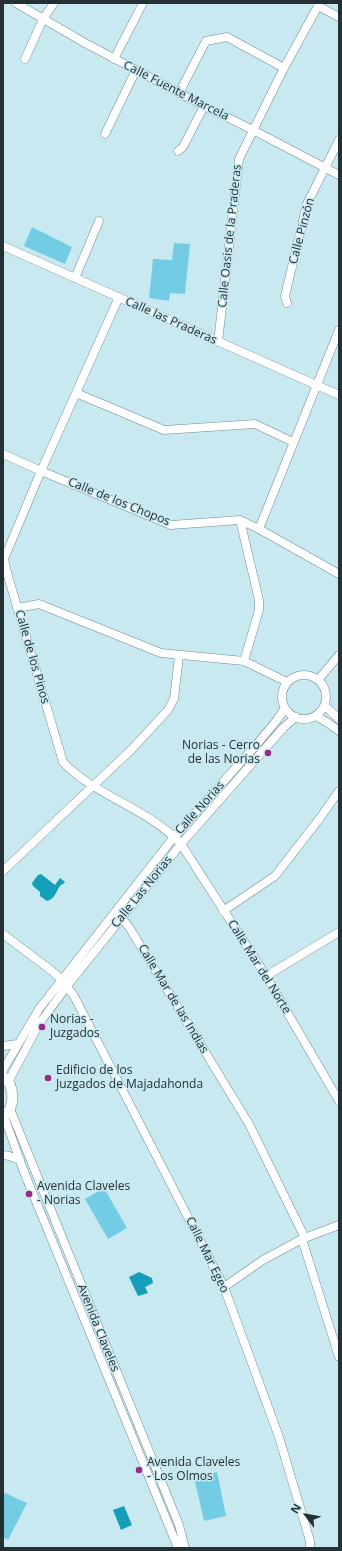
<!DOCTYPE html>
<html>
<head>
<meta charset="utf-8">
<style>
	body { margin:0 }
	#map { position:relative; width:342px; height:1551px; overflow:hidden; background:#c9e9f1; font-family:"Open Sans",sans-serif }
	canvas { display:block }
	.frame { position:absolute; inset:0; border:4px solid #243034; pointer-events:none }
	.north { position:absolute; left:286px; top:1495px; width:40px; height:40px; -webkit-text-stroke:3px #c9e9f1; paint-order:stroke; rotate:302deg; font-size:11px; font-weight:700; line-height:16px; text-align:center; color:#243034 }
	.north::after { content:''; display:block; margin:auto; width:14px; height:18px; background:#243034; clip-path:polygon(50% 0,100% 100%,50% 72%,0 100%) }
</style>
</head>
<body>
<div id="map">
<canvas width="342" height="1551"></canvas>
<div class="frame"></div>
<div class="north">N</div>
</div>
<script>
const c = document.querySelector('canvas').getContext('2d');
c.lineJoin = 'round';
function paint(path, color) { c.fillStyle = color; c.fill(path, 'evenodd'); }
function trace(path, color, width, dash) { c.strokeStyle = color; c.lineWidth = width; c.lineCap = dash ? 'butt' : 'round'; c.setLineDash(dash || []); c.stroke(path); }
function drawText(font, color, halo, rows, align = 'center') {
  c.font = font + ' "Open Sans",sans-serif'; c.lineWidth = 3; c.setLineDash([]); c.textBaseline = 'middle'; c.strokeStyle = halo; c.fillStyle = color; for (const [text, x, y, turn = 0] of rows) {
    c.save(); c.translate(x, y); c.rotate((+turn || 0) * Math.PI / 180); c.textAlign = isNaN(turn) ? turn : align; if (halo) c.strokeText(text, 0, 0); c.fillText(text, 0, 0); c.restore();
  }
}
const green = new Path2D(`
	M 32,227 L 72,247 L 65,264 L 24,246 Z
	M 174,243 L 190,244 L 185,294 L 170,293 L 169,301 L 149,298 L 153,259 L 172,260 Z
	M 104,1188 L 127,1228 L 108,1239 L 85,1199 Z
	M 217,1472 L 226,1516 L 204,1521 L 194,1477 Z
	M 3,1492 L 27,1503 L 8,1540 L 3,1537 Z`);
const water = new Path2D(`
	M 41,874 L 55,885 L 60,878 L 65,882 C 64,884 61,884 60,886 C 56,891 55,899 47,901 L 40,896 L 40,892 L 33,886 L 32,883 L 38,875 Z
	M 139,1272 L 152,1278 L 153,1283 L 145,1287 L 148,1293 L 138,1296 L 129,1277 Z
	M 124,1506 L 132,1525 L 121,1530 L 113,1510 Z`);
const minor = new Path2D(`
	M 16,3 L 85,43 L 204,106 L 253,130 L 339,175
	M 25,59 L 43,19 L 54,3
	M 114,59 L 143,3
	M 179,93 L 206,41 L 227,37 L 284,68
	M 105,134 L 136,70
	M 178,151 L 183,147 L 204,106
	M 3,246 L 339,395
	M 75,278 L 99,221
	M 119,297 L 41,471 L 4,559 L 8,576 L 63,762 C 95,796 149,809 181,844 L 266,976 L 339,1101
	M 287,303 L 285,296 L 307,204 L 339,140
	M 218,342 L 239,159 L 284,68 L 318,6 L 339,17
	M 76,393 L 164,430 L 255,424 L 293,442
	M 3,454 L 41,471 L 171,525 L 240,520 L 259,529 L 339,574
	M 240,520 L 259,600 L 259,610 L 244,661
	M 259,529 L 339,330
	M 17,608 L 39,604 L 161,653 L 244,661 L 287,682
	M282 697a22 22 0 1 1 44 0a22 22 0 1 1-44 0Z
	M 319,679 L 339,655
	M 325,706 L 339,719
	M 316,716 L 328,723 L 339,731
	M 3,871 L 132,749 L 168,710 L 174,699 L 179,656
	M 223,911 L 275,876 L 320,818 L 339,791
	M 119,915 L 129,927 L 249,1124 L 305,1238
	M 3,934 L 52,971 L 62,980 L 74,996 L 224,1287 L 279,1437 L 310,1541 L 310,1548
	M 266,976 L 339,932
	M 3,1046 L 17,1044
	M 3,1070 L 39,1009 L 174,837 L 257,744 L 277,720 L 285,708
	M 8,1082 L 39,1024 L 67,986 L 181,844 L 284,727 L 296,717
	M 10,1109 L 179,1525 L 185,1548
	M 4,1116 L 24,1172 L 176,1543 L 177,1548
	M 3,1155 L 9,1156 L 20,1160
	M 302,1239 L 339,1357
	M 224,1287 L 263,1260 L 302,1239 L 339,1225`);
const tertiary = new Path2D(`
	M 3,1076 C 15,1085 16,1109 3,1116`);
const markers = [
	[268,753,4,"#9b2884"],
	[42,1027,4,"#9b2884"],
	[48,1078,4,"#9b2884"],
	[29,1194,4,"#9b2884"],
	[139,1470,4,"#9b2884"]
];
const streetNames = [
	["Calle Fuente Marcela",176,91,27],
	["Calle Pinzón",302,231,-75],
	["Calle Oasis de la Praderas",230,236,-84],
	["Calle las Praderas",171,321,24],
	["Calle de los Chopos",119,502,22],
	["Calle de los Pinos",32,657,74],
	["Calle Norias",200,808,-48],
	["Calle Las Norias",142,892,-51],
	["Calle Mar del Norte",259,967,58],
	["Calle Mar de las Indias",173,999,59],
	["Calle Mar Egeo",207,1255,64],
	["Avenida Claveles",98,1328,68]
];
const poiNames = [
	["Norias - Cerro",260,746,"right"],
	["de las Norias",260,760,"right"],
	["Norias -",50,1020],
	["Juzgados",50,1034],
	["Edificio de los",56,1071],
	["Juzgados de Majadahonda",56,1085],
	["Avenida Claveles",37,1187],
	["- Norias",37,1201],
	["Avenida Claveles",147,1463],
	["- Los Olmos",147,1477]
];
paint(green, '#72cce4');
paint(water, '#149eba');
trace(minor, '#6c8992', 9);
trace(tertiary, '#6c8992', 11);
trace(minor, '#fff', 8);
trace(tertiary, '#fff', 10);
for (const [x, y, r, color] of markers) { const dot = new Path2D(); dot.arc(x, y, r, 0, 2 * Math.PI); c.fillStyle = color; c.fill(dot); trace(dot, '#c9e9f1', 1.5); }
drawText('12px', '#243034', '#c9e9f1', streetNames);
drawText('12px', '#243034', '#c9e9f1', poiNames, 'left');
</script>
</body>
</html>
